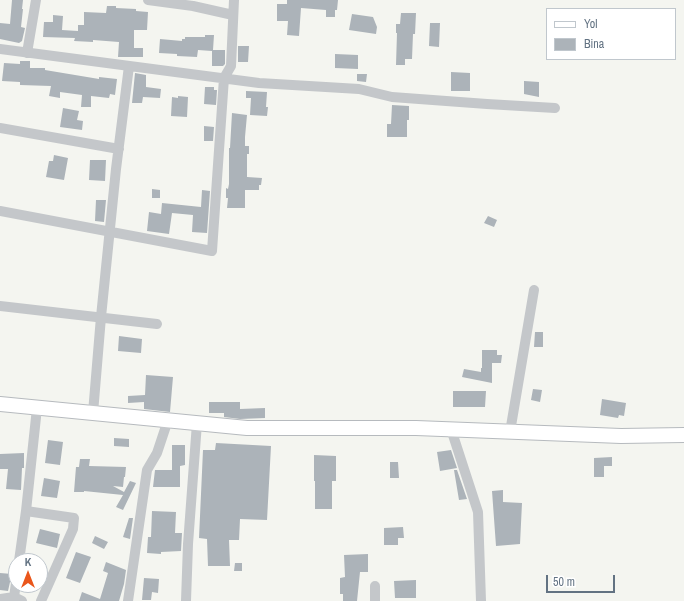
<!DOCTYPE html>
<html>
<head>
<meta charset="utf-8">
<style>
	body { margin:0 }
	#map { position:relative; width:684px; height:601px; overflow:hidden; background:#f4f5f0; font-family:"Archivo Narrow",sans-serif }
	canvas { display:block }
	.legend { position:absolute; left:546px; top:8px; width:130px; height:52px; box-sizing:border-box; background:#fff; border:1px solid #c0c7cd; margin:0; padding:5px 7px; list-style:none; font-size:12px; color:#627282 }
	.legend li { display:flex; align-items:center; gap:8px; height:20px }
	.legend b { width:20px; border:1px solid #c0c7cd }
	.north { position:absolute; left:8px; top:553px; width:40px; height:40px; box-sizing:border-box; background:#fff; border:1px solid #c0c7cd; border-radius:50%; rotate:0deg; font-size:11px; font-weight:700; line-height:16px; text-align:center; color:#627282 }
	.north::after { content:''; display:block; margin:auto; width:14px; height:18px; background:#ea561b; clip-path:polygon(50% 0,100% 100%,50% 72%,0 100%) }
	.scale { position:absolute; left:546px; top:575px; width:69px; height:18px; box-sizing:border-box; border:2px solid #627282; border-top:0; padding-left:5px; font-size:12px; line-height:14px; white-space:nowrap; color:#627282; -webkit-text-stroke:3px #fff; paint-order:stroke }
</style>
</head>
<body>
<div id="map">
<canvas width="684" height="601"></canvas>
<ul class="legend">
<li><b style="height:5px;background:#fff"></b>Yol</li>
<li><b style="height:11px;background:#acb3b9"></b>Bina</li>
</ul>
<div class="north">K</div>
<div class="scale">50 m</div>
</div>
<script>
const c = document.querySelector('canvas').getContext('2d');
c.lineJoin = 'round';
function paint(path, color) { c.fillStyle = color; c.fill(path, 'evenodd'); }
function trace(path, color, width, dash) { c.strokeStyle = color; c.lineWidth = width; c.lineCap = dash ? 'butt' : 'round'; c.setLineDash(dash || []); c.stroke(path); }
const building = new Path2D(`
	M 12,0 L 23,0 L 22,9 L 23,9 L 21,27 L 25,28 L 22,41 L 19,43 L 0,39 L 0,23 L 10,24 Z
	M 287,0 L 338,0 L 337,10 L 335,10 L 335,17 L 326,17 L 326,10 L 301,8 L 299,36 L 287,35 L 288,21 L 277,21 L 277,4 L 287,4 Z
	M 107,6 L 116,6 L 116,8 L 136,9 L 136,11 L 148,12 L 147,30 L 134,30 L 134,48 L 143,48 L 143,57 L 118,57 L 119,42 L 93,40 L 93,42 L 74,41 L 75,38 L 43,37 L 44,22 L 53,22 L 53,15 L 63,16 L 62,30 L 78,31 L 78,25 L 84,25 L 84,12 L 106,13 Z
	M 401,13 L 416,13 L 415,34 L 413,34 L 412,59 L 405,59 L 405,65 L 396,65 L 397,33 L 396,33 L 396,24 L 400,24 Z
	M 352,14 L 373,17 L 377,27 L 376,34 L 349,30 Z
	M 430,23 L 440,23 L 439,47 L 429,46 Z
	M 205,35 L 214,35 L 213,50 L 225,50 L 225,64 L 223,66 L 212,66 L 212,51 L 198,50 L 197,57 L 177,56 L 177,54 L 159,53 L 160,39 L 182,41 L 182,39 L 185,39 L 185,37 L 205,37 Z
	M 238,46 L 249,46 L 248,62 L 238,62 Z
	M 335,54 L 358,55 L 358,69 L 335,68 Z
	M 20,61 L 30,61 L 30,68 L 45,68 L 45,70 L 99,79 L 99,77 L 117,79 L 115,95 L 110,94 L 109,98 L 91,96 L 91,107 L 81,107 L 82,95 L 60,92 L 60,98 L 49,96 L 51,86 L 20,85 L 20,82 L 2,81 L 4,63 L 20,64 Z
	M 451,72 L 470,73 L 470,91 L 451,91 Z
	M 135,73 L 146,75 L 146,87 L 161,89 L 160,98 L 143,97 L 142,103 L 132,103 Z
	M 357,74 L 367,74 L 366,82 L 357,81 Z
	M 524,81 L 539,82 L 539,97 L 524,94 Z
	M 205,87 L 214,87 L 214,90 L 217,90 L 216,105 L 204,104 Z
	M 246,91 L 267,92 L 266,107 L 268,107 L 267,116 L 250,115 L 251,98 L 246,98 Z
	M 178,96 L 188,97 L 187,117 L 171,116 L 172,97 L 178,98 Z
	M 392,105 L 409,106 L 409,120 L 407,120 L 407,137 L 387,137 L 387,124 L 391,124 Z
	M 63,108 L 79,111 L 77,120 L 83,121 L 82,130 L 60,127 Z
	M 232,113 L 247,115 L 245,137 L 245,146 L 249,146 L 249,154 L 247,154 L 247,177 L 262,178 L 261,185 L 259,185 L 259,190 L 245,190 L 245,208 L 227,208 L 228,198 L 226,198 L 226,188 L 228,189 L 229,184 L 229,148 L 230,148 Z
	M 204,126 L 214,127 L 213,141 L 204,141 Z
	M 54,155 L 68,158 L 64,180 L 46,177 L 49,161 L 53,161 Z
	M 90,160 L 106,160 L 105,181 L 89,180 Z
	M 152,189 L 160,190 L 160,198 L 152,198 Z
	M 202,190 L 210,191 L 207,233 L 192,232 L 193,215 L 172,213 L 169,234 L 147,231 L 149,212 L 161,214 L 162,203 L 201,207 Z
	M 96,200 L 106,200 L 104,222 L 95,221 Z
	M 488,216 L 497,220 L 494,227 L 484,223 Z
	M 535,332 L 543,332 L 543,347 L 534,347 Z
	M 119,336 L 142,339 L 141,353 L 118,351 Z
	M 482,350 L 497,350 L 497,355 L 502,355 L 501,363 L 492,363 L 492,383 L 462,377 L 464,369 L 481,372 L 481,368 L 482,368 Z
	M 146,375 L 173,377 L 170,412 L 144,409 L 144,402 L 128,403 L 128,396 L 145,395 Z
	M 533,389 L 542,390 L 540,402 L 531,400 Z
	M 453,391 L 486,391 L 485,407 L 453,407 Z
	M 602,399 L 626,403 L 624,416 L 619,415 L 618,418 L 600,415 Z
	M 209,402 L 240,402 L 240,409 L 265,408 L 265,418 L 240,419 L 224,417 L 224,413 L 209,413 Z
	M 114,438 L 129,439 L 129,447 L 114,446 Z
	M 48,440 L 63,442 L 60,465 L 45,463 Z
	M 216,443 L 271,446 L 267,520 L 240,519 L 239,540 L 229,540 L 230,566 L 208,566 L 207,539 L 199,538 L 203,450 L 215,450 Z
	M 172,445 L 185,445 L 185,465 L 180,466 L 180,487 L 153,487 L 155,470 L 172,470 Z
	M 451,450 L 457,468 L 440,471 L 437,452 Z
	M 24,453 L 24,468 L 22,468 L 21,490 L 6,489 L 8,469 L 0,469 L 0,454 Z
	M 314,455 L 336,456 L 336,481 L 332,481 L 332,509 L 315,509 L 315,481 L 314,481 Z
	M 612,457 L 612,466 L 604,466 L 604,477 L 594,477 L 594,458 Z
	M 80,459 L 90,459 L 89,466 L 126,467 L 125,477 L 124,477 L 123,487 L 113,486 L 124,492 L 130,481 L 136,483 L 123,510 L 116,507 L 123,495 L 84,491 L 84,492 L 74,492 L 76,467 L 79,467 Z
	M 390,462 L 398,462 L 399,478 L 390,478 Z
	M 454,470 L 457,470 L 467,499 L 459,500 Z
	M 44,478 L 60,481 L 57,498 L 41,496 Z
	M 503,490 L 503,502 L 522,503 L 520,544 L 496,546 L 492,491 Z
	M 152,511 L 176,512 L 175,533 L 182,533 L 181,551 L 161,552 L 161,554 L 147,553 L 148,537 L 151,537 Z
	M 129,518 L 133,518 L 130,539 L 123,537 Z
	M 403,527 L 404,538 L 398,538 L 398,545 L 384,545 L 384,528 Z
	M 40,529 L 60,534 L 57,548 L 36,543 Z
	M 95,536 L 108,542 L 104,549 L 92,543 Z
	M 76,552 L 91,557 L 80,583 L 66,578 Z
	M 368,554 L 368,572 L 360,572 L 357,601 L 343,601 L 343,594 L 340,594 L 340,578 L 345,577 L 344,555 Z
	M 106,562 L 126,570 L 124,584 L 119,601 L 79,601 L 82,592 L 100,599 L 108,573 L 103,571 Z
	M 235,563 L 242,563 L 242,571 L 234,571 Z
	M 0,573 L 12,574 L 12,578 L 10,582 L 8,591 L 0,590 Z
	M 144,578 L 159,579 L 158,593 L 152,592 L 151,600 L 142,600 Z
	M 416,580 L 416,598 L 395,598 L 394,581 Z`);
const street = new Path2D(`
	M 148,0 L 193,6 L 233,15
	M 0,49 L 259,83 L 359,89 L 392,97 L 487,104 L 555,108
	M 27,53 L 36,0
	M 0,128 L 119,149
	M 0,211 L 212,251 L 224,78 L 231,66 L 234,0
	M 0,306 L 157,324
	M 93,413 L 101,317 L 116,169 L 129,66
	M 451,429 L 478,512 L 481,601
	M 510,432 L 534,290
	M 26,511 L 74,518 L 73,529 L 41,601
	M 19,561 L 26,511 L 37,408
	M 375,586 L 375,601
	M 14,597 L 16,583
	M 0,599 L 14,597 L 22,601
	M 128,601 L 147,470 L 157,453 L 168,420
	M 186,601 L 188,544 L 197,423`);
const secondary = new Path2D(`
	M 0,404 L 247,428 L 416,428 L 621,436 L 684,435`);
paint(building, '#acb3b9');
trace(secondary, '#b6babe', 16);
trace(street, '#c4c7ca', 10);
trace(secondary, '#fff', 14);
</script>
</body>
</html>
